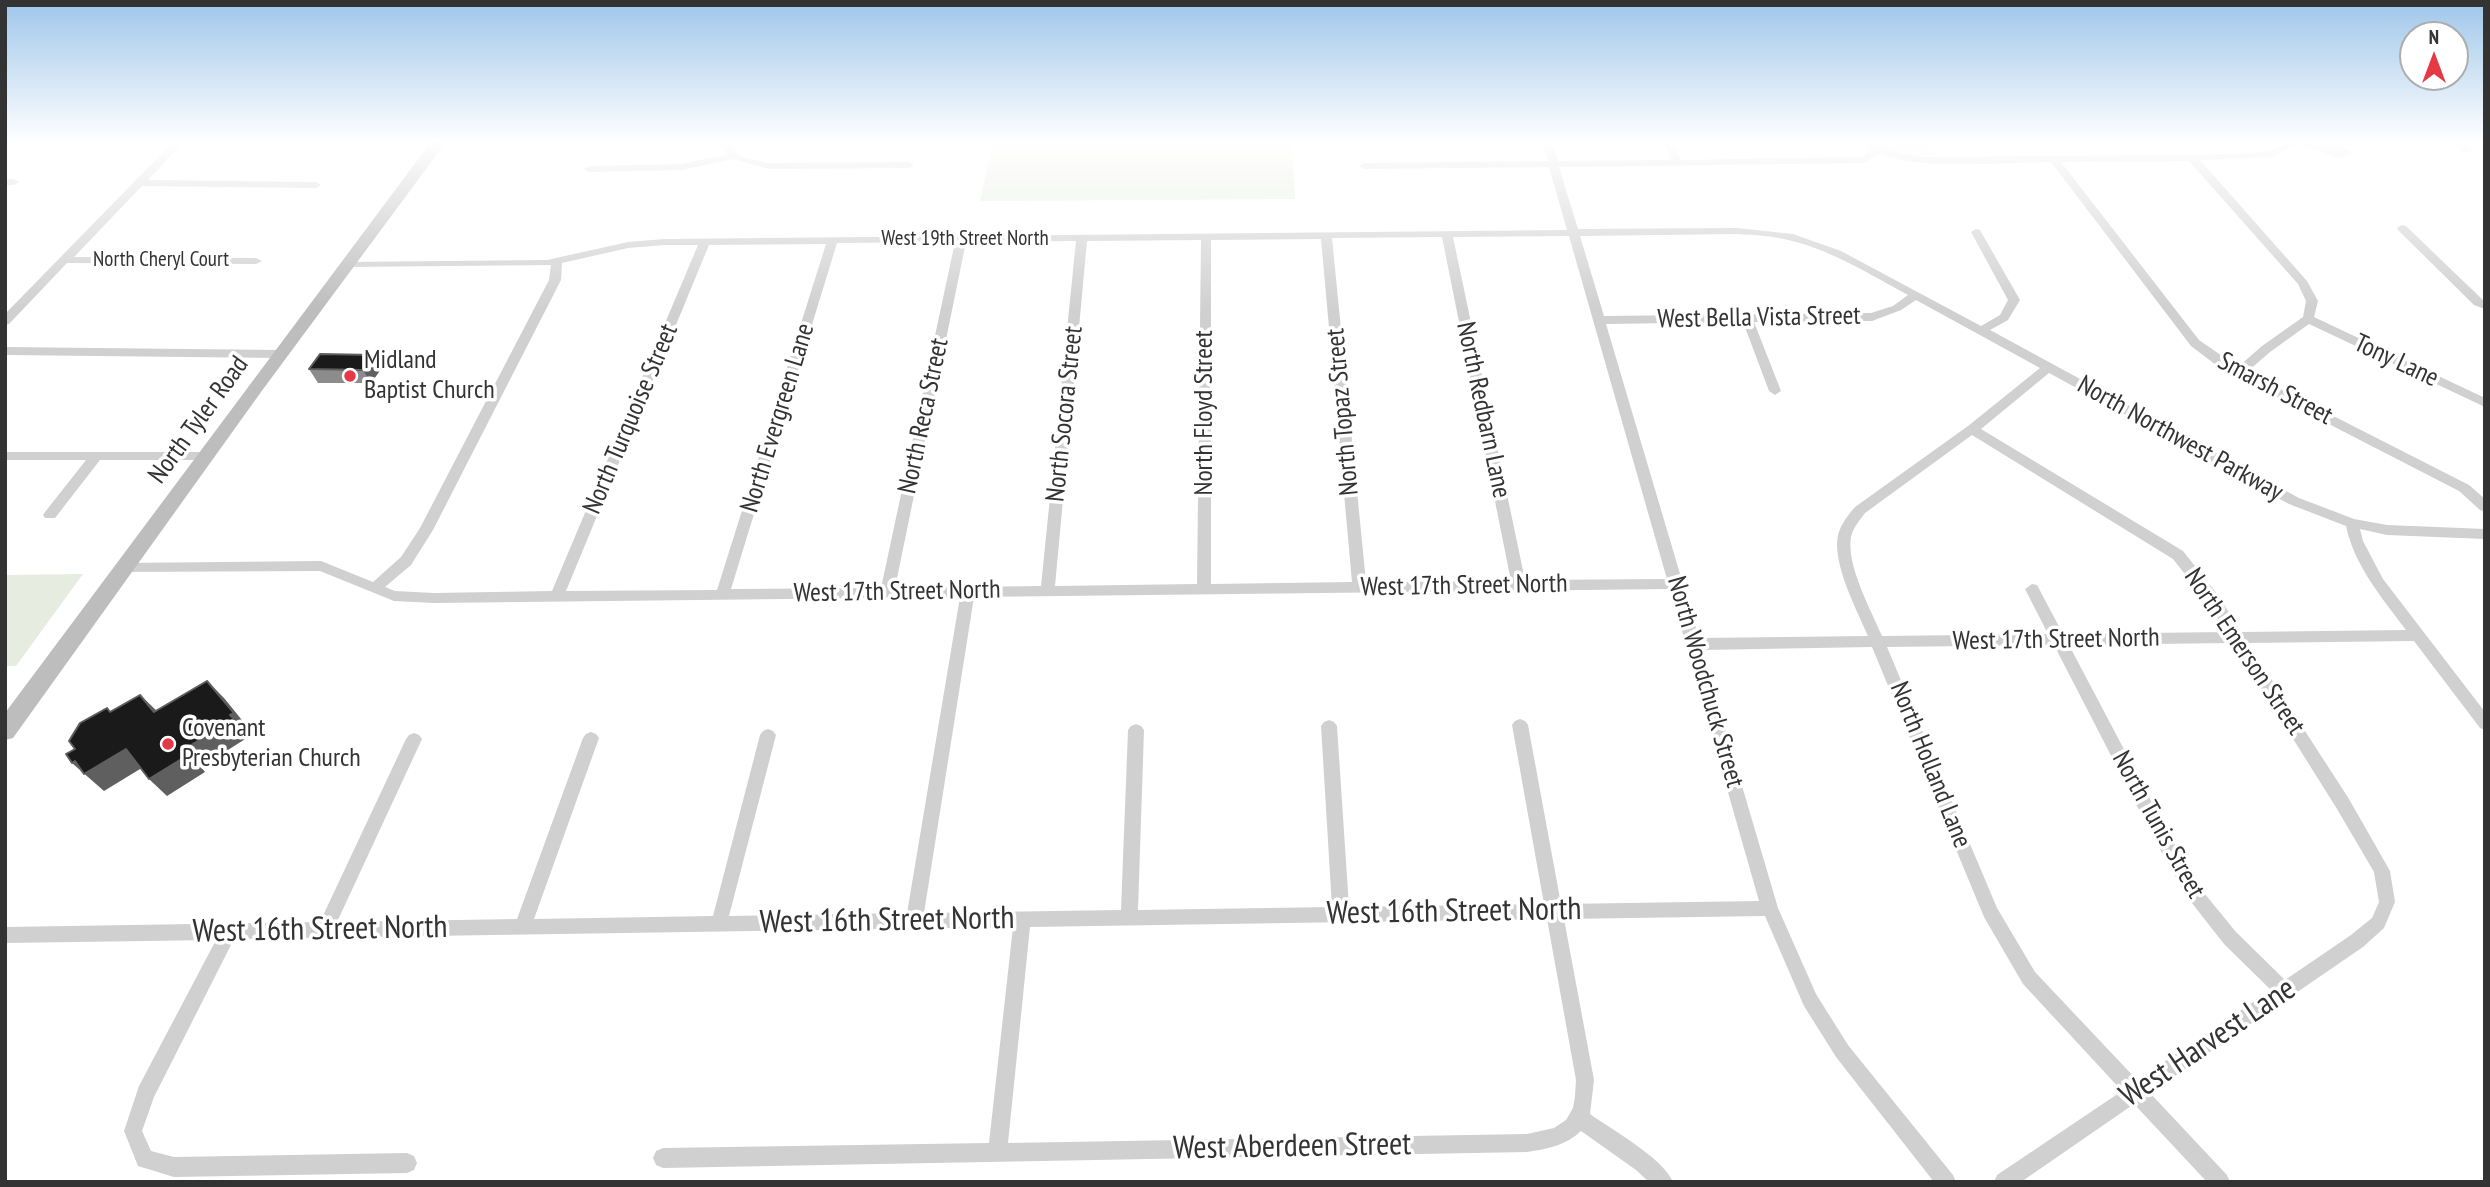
<!DOCTYPE html>
<html>
<head>
<meta charset="utf-8">
<style>
	body { margin:0 }
	#map { position:relative; width:2490px; height:1187px; overflow:hidden; background:#fff; font-family:"PT Sans Narrow",sans-serif }
	canvas { display:block }
	.frame { position:absolute; inset:0; border:7px solid #333; pointer-events:none }
	.north { position:absolute; left:2399px; top:21px; width:70px; height:70px; box-sizing:border-box; background:#fff; border:2px solid #adadad; border-radius:50%; rotate:0deg; font-size:19px; font-weight:700; line-height:28px; text-align:center; color:#333 }
	.north::after { content:''; display:block; margin:auto; width:24px; height:32px; background:#e63946; clip-path:polygon(50% 0,100% 100%,50% 72%,0 100%) }
</style>
</head>
<body>
<div id="map">
<canvas width="2490" height="1187"></canvas>
<div class="frame"></div>
<div class="north">N</div>
</div>
<script>
const c = document.querySelector('canvas').getContext('2d');
c.lineJoin = 'round';
function paint(path, color) { c.fillStyle = color; c.fill(path, 'evenodd'); }
function trace(path, color, width, dash) { c.strokeStyle = color; c.lineWidth = width; c.lineCap = dash ? 'butt' : 'round'; c.setLineDash(dash || []); c.stroke(path); }
function drawText(font, color, halo, rows, align = 'center') {
  c.font = font + ' "PT Sans Narrow",sans-serif'; c.lineWidth = 7; c.setLineDash([]); c.textBaseline = 'middle'; c.strokeStyle = halo; c.fillStyle = color; for (const [text, x, y, turn = 0] of rows) {
    c.save(); c.translate(x, y); c.rotate((+turn || 0) * Math.PI / 180); c.textAlign = isNaN(turn) ? turn : align; if (halo) c.strokeText(text, 0, 0); c.fillText(text, 0, 0); c.restore();
  }
}
const green = new Path2D(`
	M 993,142 L 1292,142 L 1295,199 L 980,201 Z
	M 1876,142 L 1927,142 L 1936,155 L 1903,154 Z
	M 83,574 L 16,666 L 5,666 L 5,575 Z`);
const minor = new Path2D(`
	M 173,142 L 184,142 L 148,180 L 316,182 L 321,185 L 316,188 L 142,186 L 74,257 L 256,258 L 262,261 L 256,264 L 67,263 L 9,324 L 5,325 L 5,314 Z
	M 717,142 L 728,142 L 742,157 L 769,163 L 909,162 L 914,165 L 909,168 L 769,169 L 733,159 L 681,170 L 589,172 L 584,169 L 589,166 L 681,164 L 728,154 Z
	M 1542,142 L 1552,142 L 1558,161 L 1671,160 L 1664,142 L 1674,142 L 1681,160 L 1861,157 L 1872,149 L 1862,142 L 1875,142 L 1893,151 L 1924,157 L 2238,154 L 2270,151 L 2287,142 L 2312,142 L 2338,152 L 2323,142 L 2336,142 L 2353,153 L 2338,158 L 2298,144 L 2272,157 L 2200,160 L 2307,281 L 2318,301 L 2314,317 L 2485,398 L 2485,407 L 2309,324 L 2270,352 L 2247,372 L 2469,485 L 2485,499 L 2485,512 L 2480,510 L 2459,491 L 2220,368 L 2191,346 L 2051,162 C 2009,162 1914,171 1880,153 L 1864,163 L 1559,167 L 1578,229 L 1737,228 L 1793,234 L 1841,251 L 1981,326 L 2000,315 L 2008,300 L 1971,232 L 1976,229 L 1980,230 L 2020,300 L 2008,320 L 1990,330 L 2299,498 L 2354,519 L 2387,525 L 2485,529 L 2485,539 L 2387,535 L 2360,529 L 2363,541 L 2383,579 L 2485,712 L 2485,730 L 2480,728 L 2414,641 L 2248,643 L 2349,799 L 2390,871 L 2395,902 L 2384,928 L 2363,947 L 2150,1093 L 2227,1175 L 2230,1182 L 2207,1182 L 2134,1104 L 2021,1182 L 1994,1182 L 1997,1175 L 2122,1091 L 2023,984 L 1984,917 L 1872,647 L 1702,650 L 1778,908 L 1816,994 L 1848,1045 L 1953,1175 L 1956,1182 L 1934,1182 L 1836,1057 L 1804,1006 L 1765,916 L 1564,919 L 1594,1080 L 1590,1114 C 1612,1130 1662,1157 1673,1182 L 1649,1182 L 1636,1170 L 1581,1131 C 1567,1145 1547,1149 1527,1152 L 663,1168 L 656,1165 L 653,1158 L 656,1151 L 663,1148 L 989,1143 L 1013,927 L 234,939 L 154,1097 L 142,1131 L 151,1151 L 174,1157 L 407,1153 L 414,1156 L 417,1163 L 414,1170 L 407,1173 L 174,1177 L 138,1166 L 124,1131 L 139,1086 L 216,940 L 5,943 L 5,927 L 320,922 L 406,739 L 409,735 L 414,733 L 419,735 L 422,739 L 337,922 L 517,919 L 583,738 L 586,734 L 591,732 L 596,734 L 599,738 L 534,919 L 713,916 L 760,735 L 763,731 L 768,729 L 773,731 L 776,735 L 729,916 L 907,913 L 960,597 L 434,603 L 394,601 L 320,571 L 118,572 L 116,568 L 118,564 L 123,563 L 321,561 L 373,582 L 401,557 L 420,528 L 549,280 L 551,265 L 347,267 L 341,264 L 343,262 L 547,260 L 628,242 L 664,239 L 1567,230 L 1549,167 L 1364,169 L 1359,166 L 1364,163 L 1548,161 ZM 2189,161 L 2298,284 L 2306,301 L 2303,317 L 2262,346 L 2238,367 L 2199,340 L 2061,162 ZM 1737,234 C 1755,235 1774,236 1792,241 C 1833,251 1871,275 1908,295 L 1893,306 L 1871,313 L 1604,316 L 1580,236 ZM 1569,236 L 1667,579 L 1525,580 L 1453,237 ZM 1442,237 L 1511,581 L 1366,582 L 1332,238 ZM 1321,239 L 1352,582 L 1211,584 L 1211,240 ZM 1201,240 L 1197,584 L 1055,586 L 1087,241 ZM 1076,241 L 1041,586 L 895,588 L 966,242 ZM 955,242 L 881,588 L 731,589 L 837,243 ZM 826,244 L 717,590 L 566,591 L 709,245 ZM 664,245 L 698,245 L 552,591 L 434,593 L 395,591 L 385,587 L 411,565 L 433,530 L 561,280 L 562,263 L 628,248 ZM 1916,300 L 2040,368 L 1968,426 L 1855,507 C 1848,515 1841,524 1838,535 C 1832,564 1857,610 1868,636 L 1699,638 L 1606,324 L 1743,322 L 1769,391 L 1775,395 L 1781,391 L 1754,322 L 1872,321 L 1901,310 ZM 2049,373 L 2289,504 L 2346,526 C 2354,565 2382,598 2406,630 L 2241,632 L 2218,595 L 2183,551 L 1981,429 ZM 1972,435 L 2173,559 L 2208,603 L 2226,632 L 2063,634 L 2037,585 L 2032,584 L 2025,589 L 2048,634 L 1882,636 C 1871,610 1846,565 1851,537 C 1853,528 1859,521 1865,513 ZM 1670,589 L 1759,901 L 1561,904 L 1528,725 L 1525,721 L 1520,719 L 1515,721 L 1512,725 L 1544,904 L 1349,907 L 1337,726 L 1334,722 L 1329,720 L 1324,722 L 1321,726 L 1332,907 L 1138,910 L 1144,730 L 1141,726 L 1136,724 L 1131,726 L 1128,730 L 1121,910 L 924,913 L 974,597 ZM 2233,643 L 2337,809 L 2374,872 L 2379,902 L 2372,918 L 2351,935 L 2285,980 L 2236,932 L 2200,888 L 2166,829 L 2069,645 ZM 2054,645 L 2154,839 L 2188,898 L 2224,944 L 2271,990 L 2137,1080 L 2035,972 L 1997,908 L 1887,647 ZM 1547,919 L 1576,1080 L 1575,1096 L 1573,1108 L 1566,1120 L 1554,1128 L 1527,1134 L 1008,1143 L 1030,927 Z
	M 2453,142 L 2464,142 L 2473,151 L 2464,153 Z
	M 5,179 L 14,179 L 19,182 L 14,185 L 5,185 Z
	M 2402,225 L 2406,226 L 2485,302 L 2485,309 L 2474,305 L 2398,230 L 2397,228 Z
	M 5,347 L 280,350 L 286,354 L 280,358 L 5,355 Z
	M 5,452 L 204,452 L 210,456 L 204,460 L 100,460 L 55,518 L 45,518 L 43,515 L 45,512 L 86,460 L 5,460 Z`);
const secondary = new Path2D(`
	M 431,142 L 446,142 L 261,392 L 13,738 L 5,740 L 5,713 Z`);
const wall = new Path2D(`
	M 373,355 L 381,369 L 371,383 L 318,383 L 309,369 Z`);
const shadedWall = new Path2D(`
	M 373,355 L 381,369 L 371,383 L 363,370 Z
	M 207,681 L 224,698 L 250,730 L 246,732 L 250,736 L 201,767 L 205,772 L 167,796 L 149,779 L 183,750 Z
	M 140,695 L 158,712 L 154,712 Z
	M 126,749 L 145,766 L 104,791 L 72,763 Z`);
const building = new Path2D(`
	M 320,354 L 373,355 L 363,370 L 309,369 Z
	M 207,681 L 234,713 L 230,715 L 234,719 L 183,750 L 188,755 L 149,779 L 126,749 L 84,774 L 75,761 L 72,763 L 66,754 L 75,749 L 69,741 L 80,723 L 107,708 L 110,712 L 140,695 L 154,712 Z`);
const markers = [
	[350,376,7,"#e63946"],
	[168,744,7,"#e63946"]
];
const farStreetnames = [
	["West 19th Street North",965,239],
	["North Cheryl Court",161,260]
];
const streetNames = [
	["West Bella Vista Street",1759,318,-1],
	["Tony Lane",2396,361,25],
	["Smarsh Street",2275,389,28],
	["North Redbarn Lane",1483,410,78],
	["North Topaz Street",1343,412,-95],
	["North Floyd Street",1205,413,-90],
	["North Socora Street",1065,414,-84],
	["North Reca Street",924,416,-78],
	["North Evergreen Lane",778,418,-73],
	["North Turquoise Street",631,419,-67],
	["North Tyler Road",199,420,-54],
	["North Northwest Parkway",2180,439,29],
	["West 17th Street North",1464,586,-1],
	["West 17th Street North",897,592,-1],
	["West 17th Street North",2056,640,-1],
	["North Emerson Street",2244,652,56],
	["North Woodchuck Street",1705,682,74],
	["North Holland Lane",1930,765,68],
	["North Tunis Street",2158,825,61]
];
const poiNames = [
	["Midland",364,361],
	["Baptist Church",364,391],
	["Covenant",182,729],
	["Presbyterian Church",182,759]
];
const nearStreetnames = [
	["West 16th Street North",1454,912,-1],
	["West 16th Street North",887,921,-1],
	["West 16th Street North",320,930,-1],
	["West Harvest Lane",2208,1043,-34],
	["West Aberdeen Street",1292,1147,-1]
];
paint(green, '#e6ecdf');
paint(minor, '#d0d0d0');
paint(secondary, '#bdbdbd');
paint(wall, '#8c8c8c');
paint(shadedWall, '#5f5f5f');
paint(building, '#1a1a1a');
trace(building, '#5f5f5f', 2);
const sky = c.createLinearGradient(0, 0, 0, 309);
sky.addColorStop(0, '#9ec6ea');
sky.addColorStop(0.46, '#fff');
sky.addColorStop(1, '#ffffff00');
c.fillStyle = sky;
c.fillRect(0, 0, 2490, 309);
for (const [x, y, r, color] of markers) { const dot = new Path2D(); dot.arc(x, y, r, 0, 2 * Math.PI); c.fillStyle = color; c.fill(dot); trace(dot, '#fff', 2.5); }
drawText('21px', '#333', '#fff', farStreetnames);
drawText('26px', '#333', '#fff', streetNames);
drawText('26px', '#333', '#fff', poiNames, 'left');
drawText('32px', '#333', '#fff', nearStreetnames);
</script>
</body>
</html>
